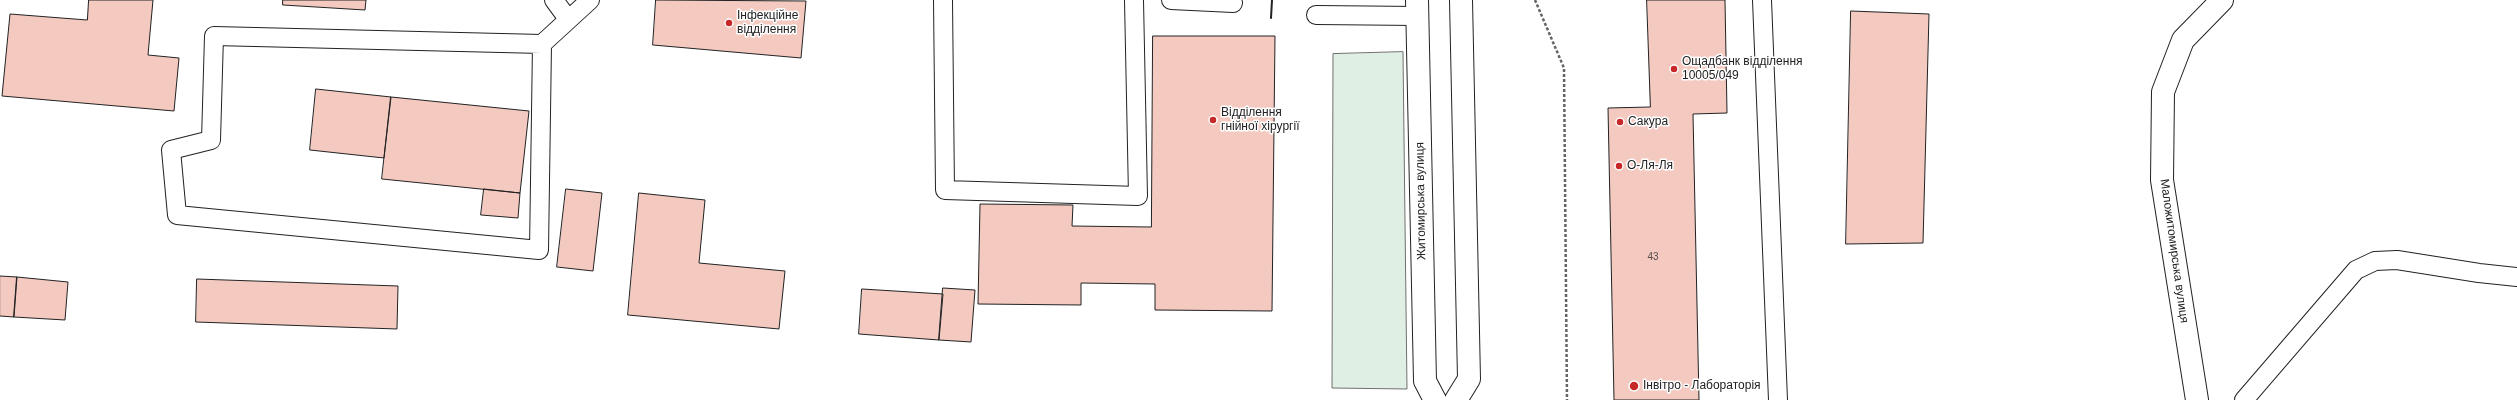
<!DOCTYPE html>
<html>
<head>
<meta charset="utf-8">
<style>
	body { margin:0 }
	canvas { display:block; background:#fff }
</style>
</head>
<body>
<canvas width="2517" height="400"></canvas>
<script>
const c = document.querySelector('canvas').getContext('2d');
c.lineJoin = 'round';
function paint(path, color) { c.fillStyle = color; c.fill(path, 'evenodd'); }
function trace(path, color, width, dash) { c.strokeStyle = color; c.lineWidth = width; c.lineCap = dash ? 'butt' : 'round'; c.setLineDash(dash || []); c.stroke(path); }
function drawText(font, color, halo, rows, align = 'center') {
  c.font = font + ' Arial,sans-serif'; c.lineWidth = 3; c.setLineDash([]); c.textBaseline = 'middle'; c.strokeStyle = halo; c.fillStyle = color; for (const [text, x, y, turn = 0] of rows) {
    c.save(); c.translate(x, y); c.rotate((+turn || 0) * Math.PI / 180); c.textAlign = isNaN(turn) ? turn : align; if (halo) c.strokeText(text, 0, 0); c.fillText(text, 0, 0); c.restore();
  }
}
const green = new Path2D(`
	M 1403,52 L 1407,389 L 1332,388 L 1333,54 Z`);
const building = new Path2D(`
	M 89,0 L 153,0 L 148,55 L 179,58 L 174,111 L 2,96 L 10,14 L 87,20 Z
	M 283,0 L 366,0 L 365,10 L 283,5 Z
	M 656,0 L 806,1 L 801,58 L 653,45 Z
	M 1647,0 L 1725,0 L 1727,113 L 1693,114 L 1699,400 L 1614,400 L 1608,108 L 1650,107 Z
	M 1851,11 L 1929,14 L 1923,243 L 1846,244 Z
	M 1153,36 L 1275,36 L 1272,311 L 1155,310 L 1155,284 L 1081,283 L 1081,305 L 978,304 L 980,204 L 1073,205 L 1072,226 L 1151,227 Z
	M 316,89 L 391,97 L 384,158 L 310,150 Z
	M 391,97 L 529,111 L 520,193 L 382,179 Z
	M 484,189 L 520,193 L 518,218 L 481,215 Z
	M 566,189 L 602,193 L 593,271 L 557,267 Z
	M 639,193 L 705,200 L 699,263 L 785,271 L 779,329 L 628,315 Z
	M 0,276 L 17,277 L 14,317 L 0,316 Z
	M 17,277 L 68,282 L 65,320 L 14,317 Z
	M 197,279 L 398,286 L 397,329 L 196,322 Z
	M 943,288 L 975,290 L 971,342 L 939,340 Z
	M 862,289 L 943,294 L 939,340 L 859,334 Z`);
const path = new Path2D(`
	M 1535,0 L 1564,68 L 1567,400`);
const service = new Path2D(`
	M 554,0 L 568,19
	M 943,0 L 945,190 L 1138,196 L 1134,0
	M 1171,0 L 1233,3
	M 1762,0 L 1778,400
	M 1316,15 L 1417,16
	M 542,44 L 214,36 L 211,140 L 171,150 L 177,215 L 539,250 L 542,44 L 590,0
	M 2244,400 L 2356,270 L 2375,261 L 2397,260 L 2479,273 L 2517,277`);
const minor = new Path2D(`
	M 2197,400 L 2162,180 L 2163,92 L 2183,40 L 2222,0`);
const primary = new Path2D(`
	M 1417,0 L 1425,381 L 1435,400
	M 1456,400 L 1469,379 L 1461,0`);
const wall = new Path2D(`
	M 1271,18 L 1272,0`);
const markers = [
	[729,23,4,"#c62828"],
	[1674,69,4,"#c62828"],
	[1213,120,4,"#c62828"],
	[1620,122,4,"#c62828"],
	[1619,166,4,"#c62828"],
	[1634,386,5,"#c62828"]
];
const numberNames = [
	["43",1653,257]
];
const poiNames = [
	["Інфекційне",737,16],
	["відділення",737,30],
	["Ощадбанк відділення",1682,62],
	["10005/049",1682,76],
	["Відділення",1221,113],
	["гнійної хірургії",1221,127],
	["Сакура",1628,122],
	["О-Ля-Ля",1627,166],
	["Інвітро - Лабораторія",1643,386]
];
const streetNames = [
	["Житомирська вулиця",1421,201,-91],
	["Маложитомирська вулиця",2174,251,82]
];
paint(green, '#e0efe3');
trace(green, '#6f6f6f', 1);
paint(building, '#f3c9c0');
trace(building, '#222', 1);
trace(service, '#222', 20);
trace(minor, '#222', 24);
trace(primary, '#222', 24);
trace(path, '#646464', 2.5, [3, 2]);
trace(service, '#fff', 18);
trace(minor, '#fff', 22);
trace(primary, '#fff', 22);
trace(wall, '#222', 2);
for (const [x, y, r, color] of markers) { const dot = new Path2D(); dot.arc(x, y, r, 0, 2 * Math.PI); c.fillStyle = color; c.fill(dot); trace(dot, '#fff', 1.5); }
drawText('10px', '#564c4a', null, numberNames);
drawText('12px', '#222', '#fff', poiNames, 'left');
drawText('12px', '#222', '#fff', streetNames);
</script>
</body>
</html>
